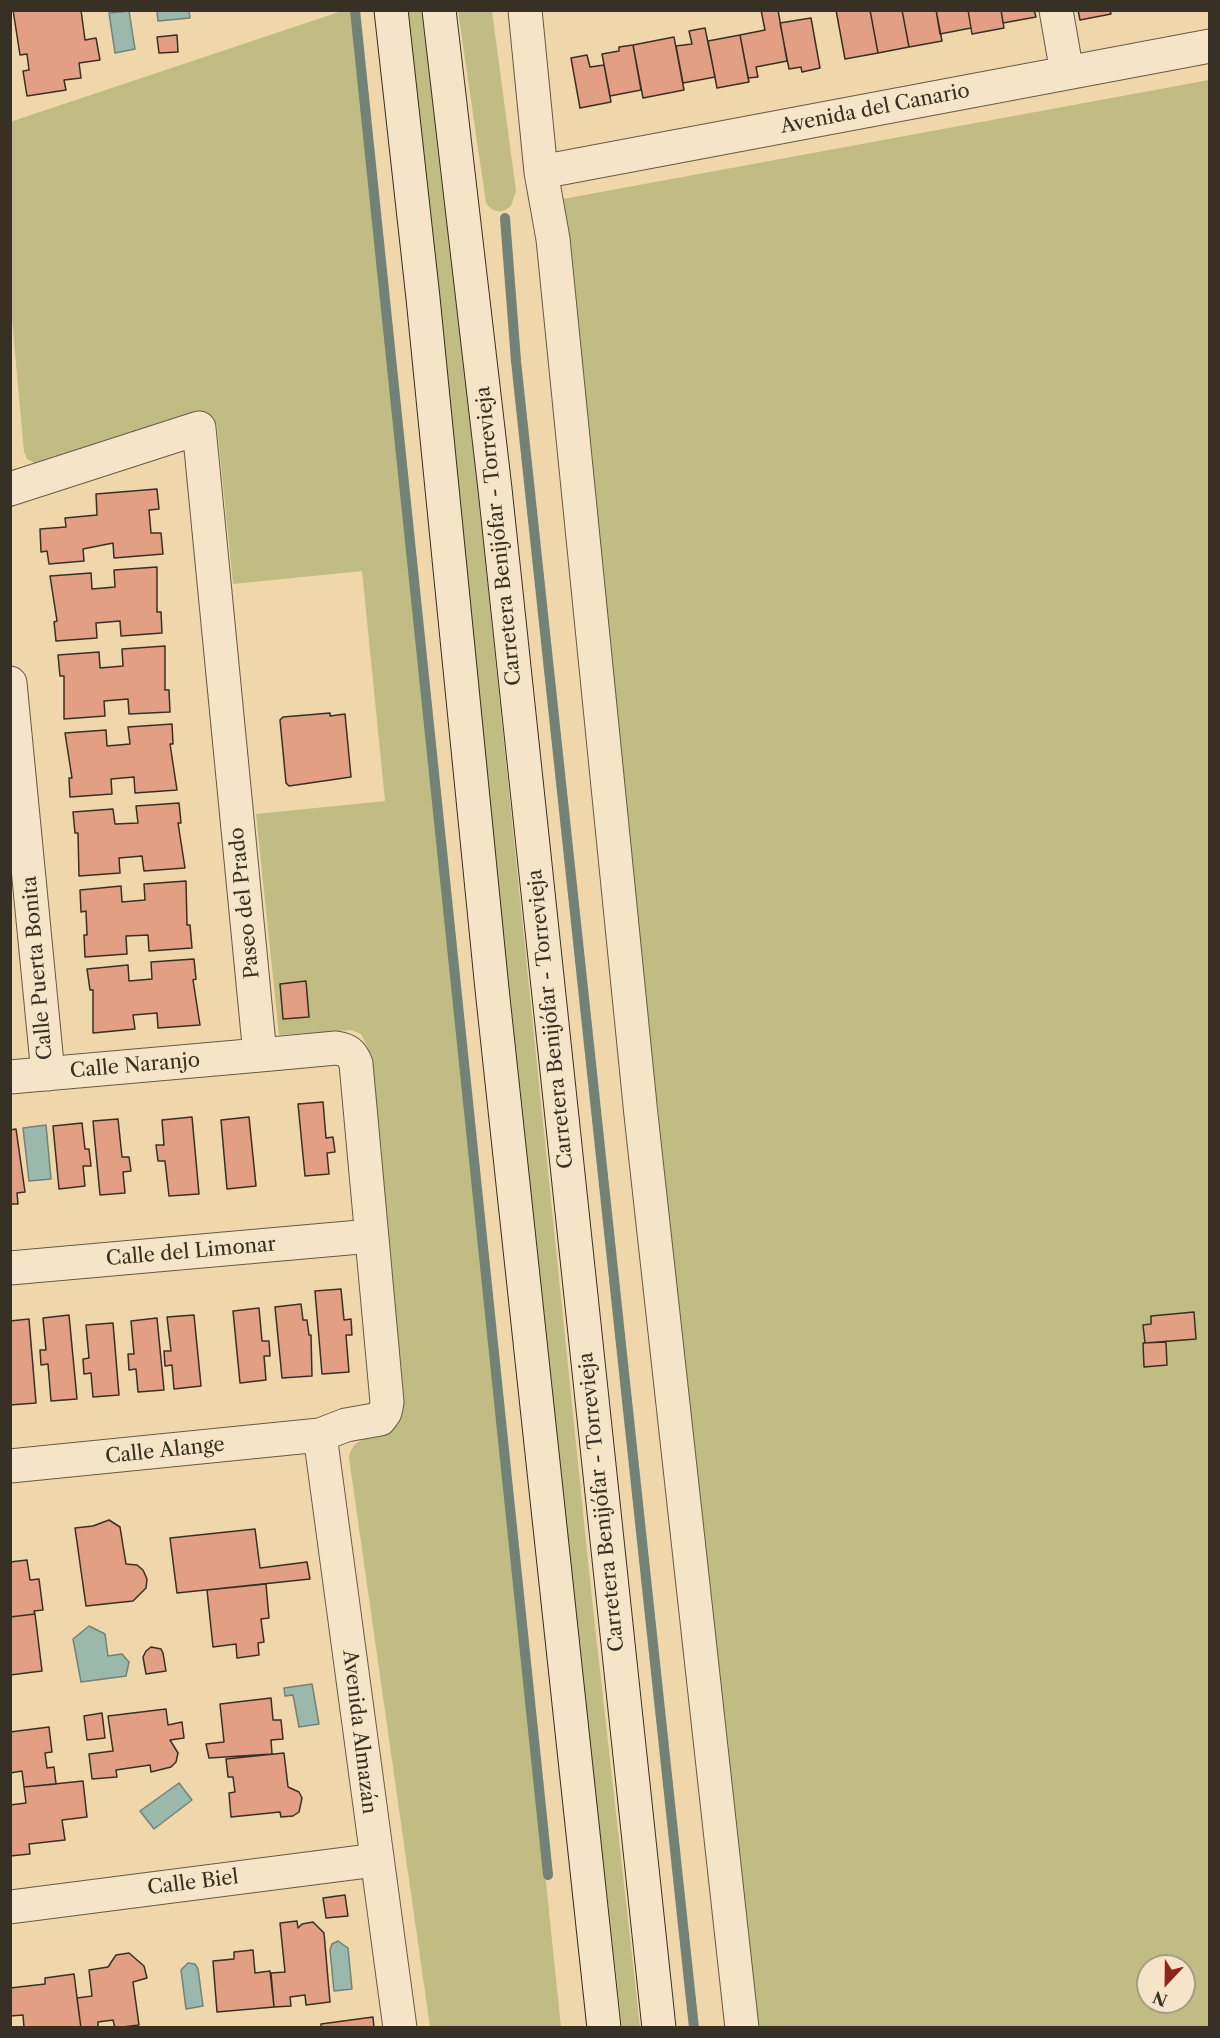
<!DOCTYPE html>
<html>
<head>
<meta charset="utf-8">
<style>
	body { margin:0 }
	#map { position:relative; width:1220px; height:2038px; overflow:hidden; background:#f0d6ab; font-family:"Libre Caslon Text",serif }
	canvas { display:block }
	.frame { position:absolute; inset:0; border:12px solid #383024; pointer-events:none }
	.north { position:absolute; left:1136px; top:1954px; width:60px; height:60px; box-sizing:border-box; background:#f5e4c8; border:2px solid #a99c86; border-radius:50%; rotate:202deg; font-size:16px; font-weight:700; line-height:24px; text-align:center; color:#383024 }
	.north::after { content:''; display:block; margin:auto; width:21px; height:27px; background:#8f2418; clip-path:polygon(50% 0,100% 100%,50% 72%,0 100%) }
</style>
</head>
<body>
<div id="map">
<canvas width="1220" height="2038"></canvas>
<div class="frame"></div>
<div class="north">N</div>
</div>
<script>
const c = document.querySelector('canvas').getContext('2d');
c.lineJoin = 'round';
function paint(path, color) { c.fillStyle = color; c.fill(path, 'evenodd'); }
function trace(path, color, width, dash) { c.strokeStyle = color; c.lineWidth = width; c.lineCap = dash ? 'butt' : 'round'; c.setLineDash(dash || []); c.stroke(path); }
function drawText(font, color, halo, rows, align = 'center') {
  c.font = font + ' "Libre Caslon Text",serif'; c.lineWidth = 4.5; c.setLineDash([]); c.textBaseline = 'middle'; c.strokeStyle = halo; c.fillStyle = color; for (const [text, x, y, turn = 0] of rows) {
    c.save(); c.translate(x, y); c.rotate((+turn || 0) * Math.PI / 180); c.textAlign = isNaN(turn) ? turn : align; if (halo) c.strokeText(text, 0, 0); c.fillText(text, 0, 0); c.restore();
  }
}
const green = new Path2D(`
	M 342,11 L 352,11 L 561,2027 L 430,2027 L 349,1458 C 354,1426 393,1446 401,1417 L 368,1048 L 361,1034 L 351,1030 L 279,1035 L 256,814 L 385,801 L 362,571 L 233,584 L 217,426 L 208,415 L 190,413 L 37,464 L 27,459 L 24,452 L 11,309 L 10,122 Z
	M 408,11 L 423,11 L 442,140 L 592,1599 L 640,2027 L 622,2027 L 555,1435 Z
	M 458,11 L 492,11 L 516,191 L 511,206 C 502,214 493,213 486,203 Z
	M 1209,80 L 1209,2027 L 756,2027 L 710,1610 L 563,199 ZM 1148,1966 L 1184,1966 L 1184,2002 L 1148,2002 Z`);
const water = new Path2D(`
	M 129,11 L 135,49 L 115,53 L 109,13 Z
	M 157,11 L 189,11 L 190,18 L 158,21 Z
	M 46,1125 L 51,1179 L 29,1181 L 23,1128 Z
	M 89,1626 L 105,1634 L 108,1656 L 122,1654 L 129,1662 L 126,1676 L 81,1682 L 73,1639 Z
	M 312,1684 L 319,1724 L 299,1727 L 293,1695 L 285,1696 L 284,1688 Z
	M 179,1783 L 192,1800 L 154,1829 L 140,1811 Z
	M 338,1941 L 348,1948 L 352,1989 L 334,1991 L 330,1950 L 332,1944 Z
	M 188,1963 L 195,1964 L 198,1969 L 203,2006 L 186,2009 L 181,1970 Z`);
const stream = new Path2D(`
	M 355,10 L 548,1875
	M 505,218 L 516,361 L 694,2028`);
const building = new Path2D(`
	M 13,10 L 81,10 L 85,40 L 96,38 L 100,60 L 79,63 L 81,78 L 64,80 L 66,90 L 27,96 L 23,71 L 29,70 L 27,54 L 20,55 Z
	M 761,10 L 778,10 L 787,61 L 756,67 L 758,77 L 748,78 L 740,35 L 765,30 Z
	M 836,10 L 870,10 L 878,53 L 845,59 Z
	M 870,10 L 902,10 L 909,47 L 878,53 Z
	M 902,10 L 936,10 L 942,41 L 909,47 Z
	M 936,10 L 968,10 L 971,28 L 940,34 Z
	M 968,10 L 1001,10 L 1004,28 L 972,34 Z
	M 1001,10 L 1034,10 L 1036,17 L 1003,23 Z
	M 1078,10 L 1110,10 L 1111,14 L 1080,20 Z
	M 811,18 L 820,68 L 802,72 L 801,67 L 789,69 L 780,23 Z
	M 705,28 L 715,77 L 683,83 L 676,46 L 692,44 L 689,31 Z
	M 177,35 L 178,52 L 159,53 L 157,37 Z
	M 740,35 L 749,82 L 717,88 L 708,41 Z
	M 674,37 L 684,90 L 643,98 L 633,45 Z
	M 633,45 L 641,90 L 610,96 L 602,54 L 619,51 L 619,47 Z
	M 587,55 L 590,67 L 604,65 L 611,102 L 580,108 L 571,58 Z
	M 157,489 L 159,509 L 149,510 L 151,533 L 161,533 L 163,554 L 114,558 L 113,543 L 83,549 L 84,561 L 49,564 L 47,551 L 41,552 L 40,529 L 66,527 L 65,518 L 97,515 L 96,494 Z
	M 157,567 L 157,612 L 161,612 L 162,633 L 121,636 L 120,621 L 96,623 L 97,638 L 56,641 L 54,622 L 57,621 L 50,576 L 91,573 L 92,589 L 115,587 L 114,570 Z
	M 165,646 L 165,690 L 169,690 L 170,712 L 129,714 L 128,699 L 104,701 L 105,716 L 64,719 L 64,676 L 60,676 L 58,655 L 99,652 L 100,668 L 123,666 L 122,649 Z
	M 330,713 L 330,716 L 345,714 L 351,777 L 289,786 L 286,783 L 280,720 L 283,717 Z
	M 172,724 L 173,744 L 170,744 L 177,790 L 135,793 L 134,777 L 111,779 L 112,794 L 70,797 L 69,778 L 72,778 L 65,733 L 106,730 L 107,746 L 130,744 L 128,727 Z
	M 179,803 L 181,823 L 178,823 L 185,868 L 144,871 L 142,856 L 119,858 L 120,873 L 79,876 L 78,833 L 75,833 L 73,812 L 113,809 L 115,824 L 138,823 L 136,806 Z
	M 186,881 L 187,925 L 190,925 L 192,948 L 149,951 L 148,935 L 126,936 L 127,954 L 85,957 L 84,935 L 87,935 L 86,911 L 81,912 L 80,890 L 121,886 L 122,902 L 145,900 L 144,884 Z
	M 194,959 L 196,979 L 193,980 L 200,1025 L 158,1028 L 157,1013 L 133,1015 L 135,1029 L 93,1033 L 93,990 L 90,990 L 87,969 L 128,965 L 129,981 L 152,979 L 151,962 Z
	M 306,981 L 309,1017 L 283,1019 L 280,984 Z
	M 323,1102 L 326,1138 L 333,1137 L 335,1152 L 327,1153 L 329,1174 L 305,1176 L 298,1104 Z
	M 192,1117 L 199,1194 L 169,1196 L 165,1161 L 158,1161 L 156,1145 L 164,1145 L 162,1120 Z
	M 249,1117 L 256,1186 L 227,1189 L 221,1120 Z
	M 118,1119 L 122,1157 L 129,1157 L 131,1171 L 123,1172 L 125,1193 L 100,1195 L 93,1121 Z
	M 82,1123 L 85,1149 L 89,1149 L 91,1166 L 83,1166 L 85,1186 L 59,1189 L 53,1126 Z
	M 16,1129 L 25,1192 L 17,1193 L 18,1204 L 10,1204 L 10,1130 Z
	M 341,1289 L 344,1320 L 351,1319 L 352,1335 L 346,1335 L 349,1372 L 322,1374 L 315,1291 Z
	M 301,1304 L 303,1320 L 307,1320 L 309,1335 L 311,1335 L 312,1376 L 282,1378 L 275,1307 Z
	M 259,1308 L 262,1341 L 269,1341 L 270,1356 L 264,1356 L 266,1380 L 240,1383 L 233,1311 Z
	M 1194,1312 L 1196,1339 L 1145,1343 L 1143,1325 L 1151,1324 L 1151,1316 Z
	M 69,1315 L 77,1399 L 51,1401 L 48,1364 L 41,1365 L 40,1350 L 46,1350 L 43,1318 Z
	M 194,1315 L 201,1386 L 174,1389 L 172,1365 L 165,1366 L 164,1351 L 171,1351 L 167,1317 Z
	M 157,1318 L 164,1390 L 138,1392 L 136,1369 L 129,1370 L 128,1354 L 134,1354 L 131,1321 Z
	M 29,1319 L 36,1403 L 10,1405 L 10,1321 Z
	M 113,1323 L 119,1395 L 93,1397 L 91,1373 L 84,1374 L 83,1359 L 89,1358 L 86,1325 Z
	M 1166,1342 L 1167,1365 L 1144,1367 L 1143,1343 Z
	M 109,1520 L 120,1527 L 126,1564 L 137,1565 L 143,1570 L 147,1579 L 146,1588 L 133,1601 L 86,1606 L 75,1528 L 93,1526 Z
	M 255,1529 L 260,1568 L 307,1562 L 310,1579 L 177,1593 L 170,1538 Z
	M 27,1560 L 30,1580 L 39,1579 L 43,1610 L 34,1611 L 35,1614 L 10,1617 L 10,1562 Z
	M 266,1584 L 269,1618 L 261,1619 L 264,1642 L 258,1643 L 259,1655 L 237,1658 L 236,1644 L 213,1647 L 207,1590 Z
	M 35,1614 L 42,1671 L 10,1675 L 10,1617 Z
	M 151,1647 L 161,1649 L 163,1653 L 166,1671 L 146,1674 L 143,1657 L 146,1651 Z
	M 271,1698 L 273,1720 L 281,1720 L 283,1739 L 271,1740 L 272,1754 L 209,1758 L 206,1744 L 224,1742 L 220,1704 Z
	M 166,1709 L 168,1725 L 182,1722 L 184,1738 L 170,1740 L 178,1753 L 176,1762 L 171,1767 L 151,1772 L 150,1765 L 116,1770 L 117,1777 L 92,1779 L 89,1754 L 113,1751 L 108,1716 Z
	M 102,1713 L 105,1738 L 87,1740 L 84,1716 Z
	M 49,1727 L 52,1752 L 45,1753 L 47,1768 L 54,1767 L 56,1784 L 24,1787 L 22,1771 L 10,1773 L 10,1732 Z
	M 284,1753 L 288,1787 L 299,1792 L 302,1798 L 299,1812 L 293,1816 L 281,1817 L 280,1812 L 231,1817 L 229,1793 L 235,1792 L 233,1777 L 228,1777 L 226,1759 Z
	M 83,1781 L 87,1817 L 62,1820 L 65,1840 L 29,1844 L 30,1854 L 10,1856 L 10,1805 L 26,1803 L 24,1787 Z
	M 345,1895 L 348,1916 L 326,1918 L 323,1898 Z
	M 297,1921 L 298,1928 L 302,1924 L 313,1922 L 324,1933 L 330,2002 L 306,2005 L 305,1995 L 290,1997 L 291,2006 L 274,2007 L 271,1973 L 285,1972 L 280,1923 Z
	M 253,1950 L 255,1973 L 270,1971 L 274,2007 L 217,2012 L 213,1961 L 234,1959 L 234,1952 Z
	M 129,1953 L 144,1966 L 147,1978 L 133,1982 L 139,2025 L 115,2028 L 113,2020 L 98,2022 L 98,2027 L 81,2028 L 77,1998 L 92,1996 L 89,1970 L 108,1967 L 116,1955 Z
	M 74,1974 L 81,2028 L 24,2028 L 23,2015 L 10,2016 L 10,1988 L 45,1984 L 45,1978 Z
	M 373,2017 L 374,2028 L 321,2028 L 321,2024 Z`);
const minor = new Path2D(`
	M 525,10 L 541,172 L 553,239 L 641,1115 L 742,2028
	M 1056,10 L 1067,73
	M 541,172 L 1210,46
	M 10,489 L 199,428 L 260,1055 L 336,1048 C 348,1050 352,1053 356,1064 L 387,1402 L 385,1412 L 380,1419 L 346,1425 L 320,1435 L 10,1466
	M 10,683 L 48,1074
	M 10,1077 L 260,1055
	M 10,1268 L 371,1236
	M 320,1435 L 400,2028
	M 10,1907 L 376,1860`);
const secondary = new Path2D(`
	M 391,10 L 423,298 L 492,989 L 604,2028
	M 439,10 L 495,489 L 659,2028`);
const streetNames = [
	["Avenida del Canario",875,109,-11],
	["Carretera Benijófar - Torrevieja",499,536,-96],
	["Paseo del Prado",245,903,-96],
	["Calle Puerta Bonita",38,968,-95],
	["Carretera Benijófar - Torrevieja",551,1019,-96],
	["Calle Naranjo",135,1066,-5],
	["Calle del Limonar",191,1252,-5],
	["Calle Alange",165,1451,-6],
	["Carretera Benijófar - Torrevieja",602,1502,-96],
	["Avenida Almazán",359,1732,83],
	["Calle Biel",193,1883,-7]
];
paint(green, '#c0bc84');
paint(water, '#9ab9ac');
trace(water, '#738276', 1.5);
trace(stream, '#738276', 10);
paint(building, '#e39f84');
trace(building, '#383024', 1.5);
trace(minor, '#665a46', 35);
trace(secondary, '#383024', 35);
trace(minor, '#f5e4c8', 33);
trace(secondary, '#f5e4c8', 33);
drawText('20px', '#383024', '#f5e4c8', streetNames);
</script>
</body>
</html>
